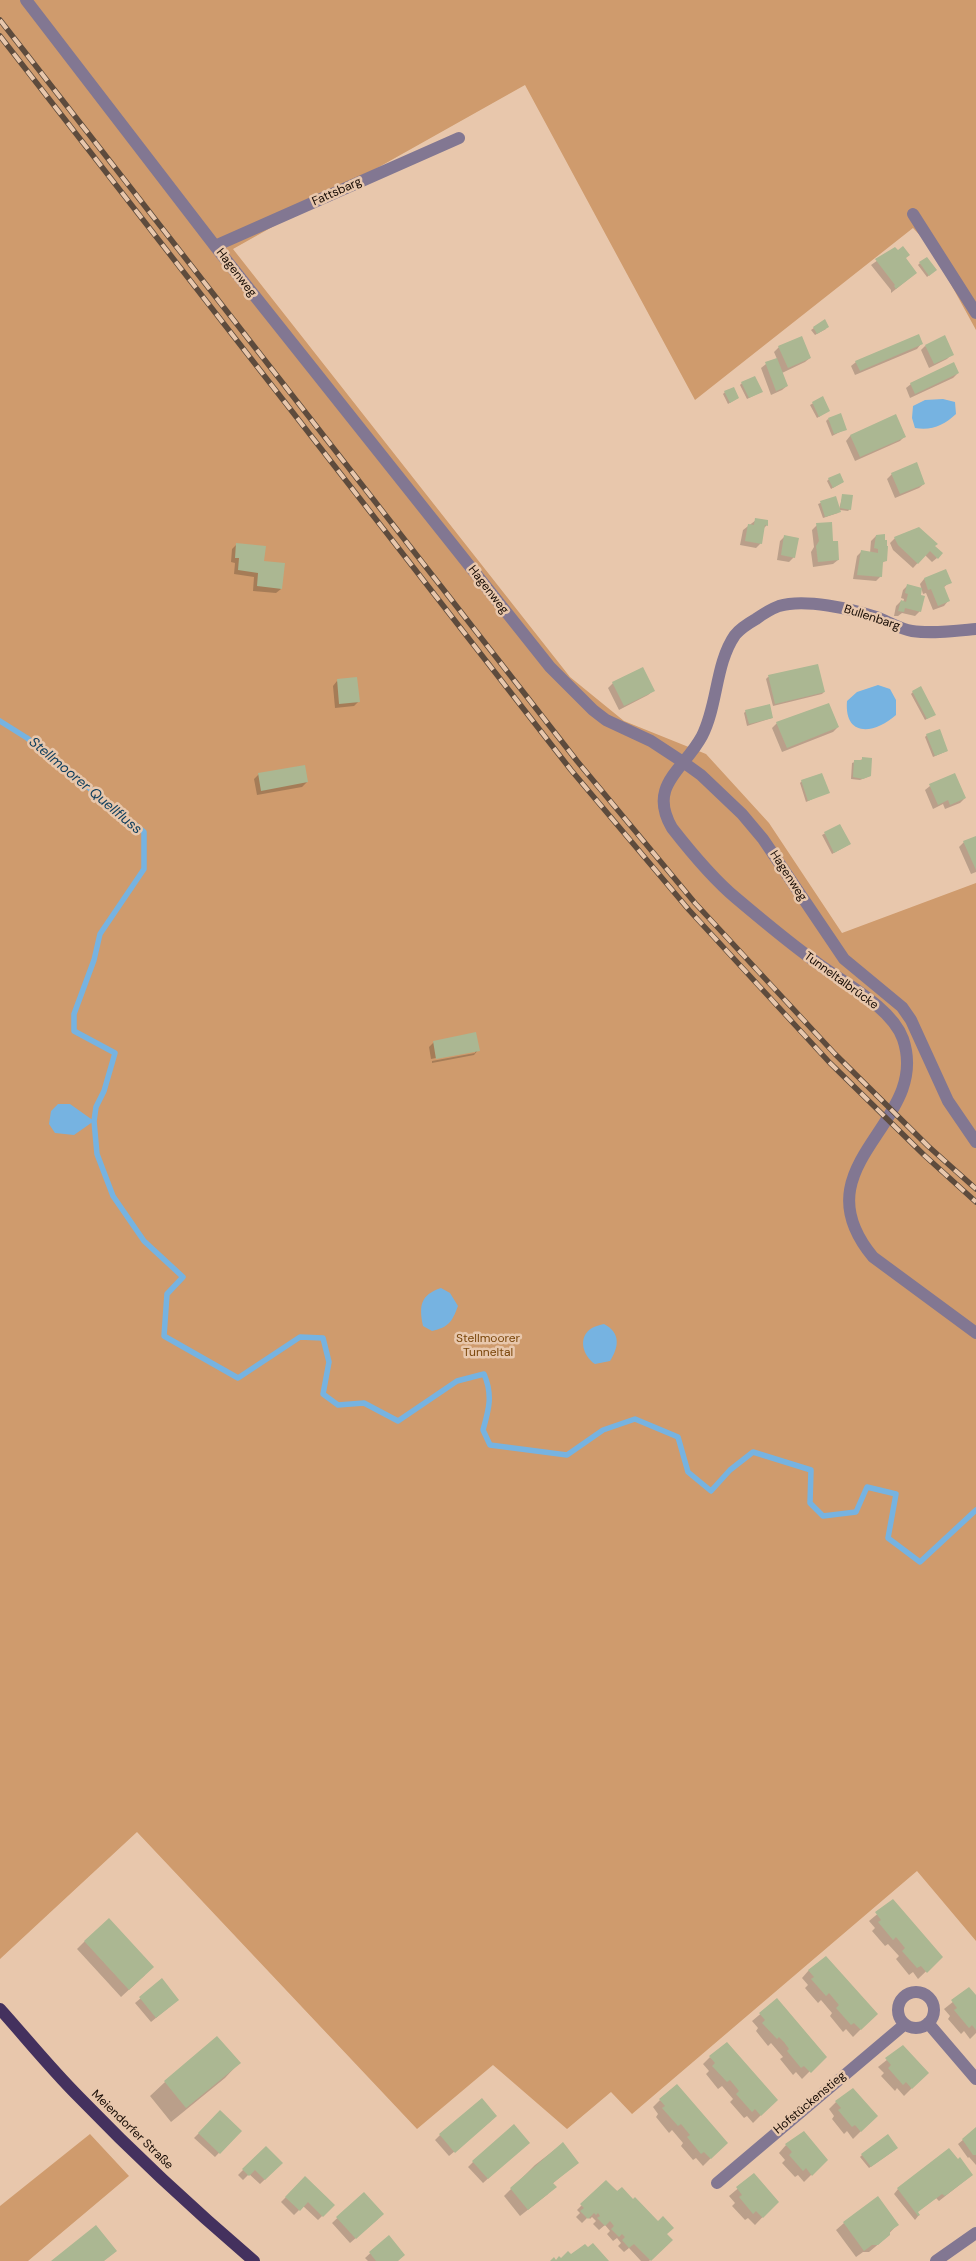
<!DOCTYPE html>
<html>
<head>
<meta charset="utf-8">
<style>
	body { margin:0 }
	canvas { display:block; background:#e8c7ac }
</style>
</head>
<body>
<canvas width="976" height="2261"></canvas>
<script>
const c = document.querySelector('canvas').getContext('2d');
c.lineJoin = 'round';
function paint(path, color) { c.fillStyle = color; c.fill(path, 'evenodd'); }
function trace(path, color, width, dash) { c.strokeStyle = color; c.lineWidth = width; c.lineCap = dash ? 'butt' : 'round'; c.setLineDash(dash || []); c.stroke(path); }
function drawText(font, color, halo, rows, align = 'center') {
  c.font = font + ' "DM Sans",sans-serif'; c.lineWidth = 5; c.setLineDash([]); c.textBaseline = 'middle'; c.strokeStyle = halo; c.fillStyle = color; for (const [text, x, y, turn = 0] of rows) {
    c.save(); c.translate(x, y); c.rotate((+turn || 0) * Math.PI / 180); c.textAlign = isNaN(turn) ? turn : align; if (halo) c.strokeText(text, 0, 0); c.fillText(text, 0, 0); c.restore();
  }
}
const green = new Path2D(`
	M 0,0 L 976,0 L 976,330 L 930,246 L 913,228 L 695,400 L 525,85 L 233,249 L 570,677 L 624,721 L 706,754 L 769,823 L 842,933 L 976,883 L 976,1941 L 917,1871 L 632,2114 L 611,2092 L 567,2129 L 493,2065 L 417,2129 L 137,1832 L 0,1959 Z
	M 90,2134 L 129,2176 L 28,2261 L 0,2261 L 0,2206 Z`);
const water = new Path2D(`
	M 943,399 L 955,402 L 956,414 C 944,425 932,431 915,428 L 912,418 L 913,406 L 925,400 Z
	M 878,685 L 890,689 L 896,700 L 896,715 C 875,734 844,738 847,701 L 857,692 Z
	M 58,1104 L 70,1104 L 94,1121 L 74,1135 L 55,1133 L 49,1124 L 51,1111 Z
	M 441,1288 L 450,1293 L 458,1306 C 452,1322 449,1327 432,1331 L 423,1326 C 419,1306 420,1295 441,1288 Z
	M 604,1324 C 621,1333 619,1347 610,1361 L 595,1364 C 583,1356 577,1337 592,1328 C 595,1326 600,1325 604,1324 Z`);
const shadow = new Path2D(`
	M 895,248 L 911,277 L 891,293 L 891,290 L 871,265 Z
	M 920,263 L 933,272 L 927,277 L 918,265 Z
	M 824,321 L 826,329 L 815,335 L 811,330 Z
	M 921,344 L 917,349 L 855,375 L 851,366 L 856,362 Z
	M 925,346 L 952,354 L 947,359 L 929,368 L 921,350 Z
	M 779,347 L 810,358 L 805,362 L 782,373 L 787,386 L 782,390 L 771,395 L 761,368 L 766,364 L 777,359 L 774,352 Z
	M 958,373 L 953,378 L 910,398 L 906,388 L 911,384 Z
	M 742,383 L 759,393 L 747,399 L 740,385 Z
	M 725,392 L 738,398 L 728,404 L 723,394 Z
	M 822,398 L 828,411 L 817,418 L 810,405 Z
	M 896,416 L 905,436 L 900,441 L 855,461 L 846,441 L 850,436 Z
	M 828,419 L 846,429 L 832,436 L 826,421 Z
	M 892,474 L 924,484 L 919,488 L 895,498 L 887,479 Z
	M 829,479 L 843,482 L 831,489 L 827,481 Z
	M 843,495 L 850,509 L 848,511 L 840,510 L 838,513 L 823,518 L 818,504 L 835,497 L 839,509 Z
	M 756,520 L 767,525 L 763,529 L 761,543 L 756,548 L 740,545 L 743,530 Z
	M 817,525 L 838,560 L 833,564 L 813,567 L 811,552 L 814,547 L 812,530 Z
	M 785,536 L 794,557 L 789,562 L 777,560 L 780,541 Z
	M 876,536 L 886,560 L 881,564 L 881,576 L 876,581 L 853,579 L 857,556 L 862,551 L 870,553 L 871,541 Z
	M 895,538 L 934,546 L 937,558 L 932,562 L 925,555 L 913,568 L 893,550 L 890,543 Z
	M 237,544 L 263,562 L 281,589 L 276,593 L 253,591 L 254,577 L 234,574 L 235,563 L 231,562 L 232,549 Z
	M 924,579 L 950,582 L 943,588 L 948,601 L 944,606 L 933,610 L 926,593 L 923,594 L 920,584 Z
	M 908,585 L 920,611 L 915,616 L 902,613 L 898,616 L 894,616 L 896,606 L 901,601 L 903,602 L 904,599 L 901,598 L 903,590 Z
	M 817,665 L 824,692 L 822,694 L 773,706 L 766,679 L 768,677 Z
	M 337,681 L 359,701 L 354,706 L 335,708 L 333,686 Z
	M 613,683 L 653,691 L 648,695 L 619,710 L 608,688 Z
	M 913,692 L 932,716 L 925,720 L 911,694 Z
	M 746,711 L 772,718 L 747,726 L 744,713 Z
	M 777,723 L 838,727 L 833,732 L 782,752 L 772,728 Z
	M 927,735 L 947,751 L 933,757 L 925,737 Z
	M 863,759 L 870,776 L 860,780 L 851,779 L 852,763 Z
	M 259,774 L 307,782 L 302,787 L 257,795 L 254,779 Z
	M 802,781 L 828,792 L 806,802 L 800,783 Z
	M 930,786 L 965,798 L 960,803 L 945,809 L 943,804 L 933,809 L 925,790 Z
	M 840,825 L 850,844 L 832,854 L 822,835 Z
	M 976,837 L 976,872 L 971,874 L 959,847 L 964,842 Z
	M 434,1042 L 478,1050 L 474,1055 L 432,1063 L 432,1061 L 475,1053 L 475,1050 L 431,1059 L 429,1047 Z
	M 893,1901 L 941,1957 L 918,1979 L 913,1972 L 909,1975 L 896,1959 L 899,1956 L 888,1944 L 885,1946 L 872,1931 L 875,1928 L 869,1921 Z
	M 85,1941 L 145,1975 L 121,1997 L 77,1949 Z
	M 809,1970 L 876,2014 L 853,2037 L 846,2029 L 843,2032 L 830,2016 L 832,2013 L 821,2000 L 818,2003 L 805,1988 L 808,1985 L 802,1978 Z
	M 162,1980 L 173,2004 L 151,2022 L 135,2003 Z
	M 969,1989 L 976,1997 L 976,2033 L 970,2039 L 964,2031 L 961,2034 L 948,2019 L 950,2016 L 944,2009 Z
	M 777,2000 L 825,2056 L 802,2079 L 796,2072 L 793,2075 L 780,2059 L 783,2057 L 771,2043 L 768,2046 L 756,2031 L 758,2028 L 752,2021 Z
	M 903,2047 L 927,2073 L 904,2096 L 897,2088 L 895,2091 L 881,2076 L 884,2073 L 878,2067 Z
	M 710,2057 L 776,2100 L 753,2123 L 747,2116 L 744,2118 L 730,2102 L 733,2099 L 722,2086 L 718,2089 L 706,2074 L 709,2071 L 703,2064 Z
	M 239,2063 L 225,2078 L 171,2122 L 150,2096 L 165,2082 Z
	M 660,2100 L 726,2143 L 703,2166 L 696,2158 L 693,2160 L 681,2146 L 683,2143 L 672,2130 L 669,2133 L 656,2117 L 658,2114 L 653,2107 Z
	M 836,2102 L 876,2116 L 853,2139 L 847,2131 L 844,2134 L 832,2119 L 834,2116 L 829,2109 Z
	M 220,2112 L 240,2131 L 215,2157 L 194,2138 Z
	M 491,2121 L 449,2156 L 435,2140 L 440,2135 Z
	M 976,2129 L 976,2165 L 969,2157 L 968,2158 L 958,2144 Z
	M 562,2144 L 577,2163 L 552,2184 L 548,2194 L 520,2216 L 504,2196 L 535,2165 Z
	M 786,2145 L 826,2160 L 804,2182 L 798,2175 L 795,2177 L 782,2163 L 785,2160 L 779,2153 Z
	M 266,2147 L 282,2163 L 260,2184 L 249,2174 L 243,2180 L 238,2175 Z
	M 523,2147 L 483,2183 L 468,2167 L 473,2162 Z
	M 895,2150 L 869,2168 L 860,2157 L 862,2155 Z
	M 754,2175 L 777,2202 L 755,2225 L 748,2218 L 745,2220 L 732,2206 L 735,2203 L 729,2196 Z
	M 305,2178 L 333,2205 L 318,2220 L 303,2206 L 294,2215 L 281,2202 Z
	M 967,2179 L 939,2201 L 936,2198 L 917,2212 L 919,2215 L 915,2220 L 894,2194 L 898,2189 Z
	M 606,2181 L 671,2240 L 649,2261 L 641,2261 L 629,2248 L 624,2252 L 618,2246 L 621,2243 L 617,2238 L 613,2241 L 607,2234 L 610,2231 L 605,2225 L 599,2230 L 593,2224 L 596,2221 L 592,2217 L 590,2219 L 588,2217 L 582,2223 L 576,2217 L 580,2213 L 577,2210 Z
	M 364,2193 L 378,2219 L 350,2243 L 332,2223 Z
	M 844,2223 L 897,2225 L 881,2242 L 869,2252 L 863,2252 L 856,2257 L 836,2230 Z
	M 388,2237 L 397,2261 L 368,2261 L 365,2258 Z`);
const stream = new Path2D(`
	M 0,721 L 27,738 L 144,832 L 144,869 L 100,934 L 94,960 L 74,1014 L 74,1031 L 115,1053 L 104,1091 L 96,1107 L 94,1121 L 97,1154 L 113,1196 L 144,1241 L 183,1277 L 167,1294 L 164,1336 L 238,1378 L 300,1337 L 323,1338 L 329,1362 L 323,1394 L 338,1405 L 364,1403 L 398,1421 L 457,1381 L 484,1374 C 493,1395 489,1409 483,1430 L 490,1445 L 567,1455 L 603,1430 L 635,1419 L 678,1437 L 688,1472 L 711,1491 L 730,1470 L 753,1452 L 811,1470 L 810,1503 L 823,1516 L 856,1512 L 867,1487 L 896,1494 L 888,1538 L 920,1562 L 976,1510`);
const building = new Path2D(`
	M 903,246 L 910,255 L 906,258 L 917,273 L 896,289 L 894,286 L 895,285 L 875,259 L 895,247 L 898,250 Z
	M 927,257 L 937,270 L 929,276 L 919,262 Z
	M 825,319 L 829,327 L 817,334 L 813,327 Z
	M 919,334 L 923,344 L 860,371 L 855,361 Z
	M 945,335 L 954,355 L 934,364 L 925,345 Z
	M 802,336 L 811,358 L 788,368 L 778,346 Z
	M 777,358 L 788,386 L 776,391 L 765,362 Z
	M 954,362 L 959,373 L 915,394 L 910,383 Z
	M 755,376 L 763,392 L 749,398 L 741,382 Z
	M 734,387 L 739,398 L 730,403 L 724,391 Z
	M 823,396 L 830,411 L 819,417 L 812,402 Z
	M 841,413 L 847,430 L 834,434 L 828,418 Z
	M 896,414 L 906,437 L 860,457 L 850,435 Z
	M 917,462 L 925,484 L 900,494 L 891,473 Z
	M 840,473 L 844,482 L 833,488 L 828,478 Z
	M 842,494 L 853,495 L 851,510 L 840,508 Z
	M 836,496 L 841,512 L 825,517 L 820,501 Z
	M 755,518 L 768,520 L 768,526 L 765,525 L 762,544 L 745,541 L 748,524 L 754,525 Z
	M 832,522 L 833,541 L 838,541 L 839,560 L 818,562 L 816,546 L 819,541 L 816,523 Z
	M 919,527 L 938,544 L 935,546 L 943,553 L 938,559 L 930,551 L 918,564 L 898,545 L 894,537 Z
	M 885,534 L 885,540 L 887,540 L 887,546 L 888,546 L 887,561 L 883,562 L 882,577 L 857,575 L 861,550 L 878,553 L 878,549 L 874,548 L 876,535 Z
	M 784,535 L 799,538 L 795,558 L 781,555 Z
	M 236,543 L 266,546 L 264,561 L 285,563 L 282,589 L 257,586 L 258,573 L 238,570 L 239,558 L 235,558 Z
	M 946,569 L 952,583 L 944,586 L 950,601 L 938,606 L 931,589 L 928,590 L 924,578 Z
	M 907,584 L 922,588 L 921,595 L 925,596 L 921,612 L 905,608 L 904,612 L 898,611 L 901,600 L 906,602 L 908,594 L 905,593 Z
	M 818,664 L 825,692 L 775,704 L 768,675 Z
	M 643,667 L 655,691 L 624,706 L 612,682 Z
	M 357,677 L 360,702 L 339,704 L 337,679 Z
	M 921,686 L 936,715 L 927,719 L 912,691 Z
	M 829,703 L 839,727 L 787,748 L 776,722 Z
	M 770,704 L 773,718 L 749,724 L 745,710 Z
	M 940,729 L 948,751 L 935,756 L 926,734 Z
	M 862,757 L 872,758 L 871,776 L 863,779 L 853,777 L 854,760 L 862,760 Z
	M 305,765 L 308,782 L 261,791 L 258,773 Z
	M 822,773 L 830,793 L 808,801 L 801,780 Z
	M 955,773 L 966,798 L 950,805 L 948,800 L 938,805 L 929,784 Z
	M 840,824 L 851,844 L 834,853 L 824,832 Z
	M 976,836 L 976,870 L 963,841 Z
	M 476,1032 L 480,1051 L 436,1059 L 433,1041 Z
	M 893,1899 L 943,1957 L 927,1973 L 921,1966 L 917,1968 L 902,1951 L 905,1948 L 896,1937 L 893,1940 L 878,1922 L 881,1920 L 875,1912 Z
	M 109,1918 L 154,1967 L 129,1990 L 84,1941 Z
	M 826,1956 L 878,2014 L 861,2030 L 854,2023 L 851,2025 L 836,2008 L 839,2005 L 829,1993 L 826,1996 L 811,1979 L 814,1977 L 808,1970 Z
	M 162,1978 L 179,2000 L 156,2018 L 139,1997 Z
	M 969,1987 L 976,1995 L 976,2030 L 972,2025 L 969,2028 L 954,2010 L 957,2008 L 951,2000 Z
	M 777,1998 L 827,2057 L 811,2073 L 804,2066 L 801,2068 L 787,2051 L 789,2049 L 784,2042 L 779,2037 L 777,2039 L 762,2023 L 765,2020 L 759,2013 Z
	M 217,2036 L 241,2063 L 186,2108 L 164,2081 Z
	M 727,2042 L 778,2100 L 761,2116 L 755,2109 L 752,2112 L 736,2094 L 739,2091 L 735,2086 L 730,2080 L 727,2082 L 712,2066 L 715,2063 L 709,2056 Z
	M 903,2045 L 929,2073 L 912,2089 L 906,2082 L 903,2085 L 888,2068 L 891,2065 L 885,2058 Z
	M 677,2084 L 728,2143 L 711,2159 L 704,2152 L 701,2154 L 687,2137 L 690,2135 L 681,2124 L 678,2126 L 662,2108 L 665,2106 L 659,2099 Z
	M 853,2088 L 878,2116 L 861,2132 L 855,2125 L 852,2127 L 838,2110 L 841,2108 L 835,2101 Z
	M 482,2098 L 497,2116 L 455,2153 L 439,2134 Z
	M 220,2110 L 242,2131 L 220,2154 L 198,2133 Z
	M 514,2124 L 530,2143 L 488,2179 L 472,2161 Z
	M 976,2127 L 976,2155 L 973,2155 L 962,2139 Z
	M 804,2131 L 828,2160 L 812,2176 L 806,2168 L 803,2171 L 789,2155 L 792,2152 L 785,2144 Z
	M 888,2134 L 898,2148 L 871,2167 L 861,2154 Z
	M 563,2142 L 579,2163 L 553,2183 L 557,2187 L 528,2210 L 510,2188 Z
	M 266,2146 L 283,2163 L 265,2180 L 255,2170 L 249,2176 L 242,2169 Z
	M 949,2148 L 958,2159 L 960,2157 L 973,2175 L 945,2196 L 942,2194 L 918,2212 L 920,2215 L 918,2216 L 897,2188 Z
	M 754,2173 L 779,2202 L 763,2218 L 756,2211 L 753,2214 L 739,2197 L 742,2195 L 736,2187 Z
	M 305,2176 L 335,2205 L 323,2217 L 308,2202 L 300,2211 L 285,2197 Z
	M 606,2180 L 617,2191 L 622,2187 L 633,2199 L 635,2197 L 658,2221 L 663,2216 L 674,2228 L 667,2234 L 673,2240 L 651,2261 L 634,2244 L 629,2248 L 622,2240 L 625,2237 L 622,2234 L 619,2237 L 611,2229 L 614,2226 L 610,2221 L 605,2226 L 597,2218 L 600,2216 L 598,2213 L 596,2215 L 594,2213 L 588,2219 L 580,2211 L 584,2208 L 580,2204 Z
	M 364,2192 L 384,2214 L 356,2239 L 336,2217 Z
	M 878,2196 L 899,2225 L 890,2231 L 890,2235 L 878,2245 L 872,2245 L 864,2251 L 843,2222 Z
	M 96,2225 L 117,2251 L 104,2261 L 51,2261 Z
	M 389,2235 L 405,2255 L 398,2261 L 376,2261 L 369,2252 Z
	M 593,2243 L 609,2261 L 550,2261 L 554,2257 L 556,2260 L 559,2256 L 561,2258 L 568,2251 L 571,2254 L 585,2244 L 588,2247 Z`);
const minor = new Path2D(`
	M 26,0 L 215,246 L 550,667 L 593,710 L 606,720 L 651,741 L 683,762 L 701,775 L 742,814 L 763,839 L 844,959 L 902,1007 L 911,1020 L 948,1101 L 976,1142
	M 913,214 L 976,313
	M 215,246 L 459,138
	M 976,629 C 955,631 932,634 912,631 C 900,629 887,621 876,617 C 851,609 805,598 779,606 C 771,609 763,614 756,619 C 749,623 740,629 735,635 C 715,664 718,705 702,736 C 684,770 647,785 672,828 C 690,851 713,879 736,898 C 762,920 788,942 816,962 C 842,982 892,1007 903,1039 C 932,1124 796,1164 873,1257 L 976,1333
	M898 2010a18 18 0 1 1 36 0a18 18 0 1 1-36 0Z
	M 928,2023 L 976,2079
	M 717,2183 L 905,2024
	M 936,2261 L 976,2233`);
const primary = new Path2D(`
	M 0,2009 C 26,2038 51,2069 79,2097 C 134,2154 193,2209 254,2261`);
const rail = new Path2D(`
	M 0,20 L 577,761 L 695,903 L 835,1054 L 928,1146 L 976,1189
	M 0,36 L 571,770 L 689,910 L 830,1063 L 924,1155 L 976,1202`);
const streetNames = [
	["Fattsbarg",337,192,-24],
	["Hagenweg",236,273,52],
	["Hagenweg",488,590,52],
	["Bullenbarg",872,618,18],
	["Hagenweg",788,876,57],
	["Tunneltalbrücke",841,981,36],
	["Hofstückenstieg",810,2103,-40],
	["Meiendorfer Straße",132,2130,44]
];
const parkNames = [
	["Stellmoorer",488,1339],
	["Tunneltal",488,1353]
];
const waterNames = [
	["Stellmoorer Quellfluss",85,786,40]
];
paint(green, '#cf9b6d');
paint(water, '#76b3e1');
paint(shadow, '#0003');
trace(stream, '#76b3e1', 5.5);
paint(building, '#abb792');
trace(minor, '#827792', 12);
trace(primary, '#44315e', 12);
trace(rail, '#5d4b3d', 5.5);
trace(rail, '#e8c7ac', 4, [11]);
drawText('12px', '#140902', '#e8c7ac', streetNames);
drawText('12px', '#7a460a', '#e8c7ac', parkNames);
drawText('italic 14px', '#0d3d5c', '#e8c7ac', waterNames);
</script>
</body>
</html>
